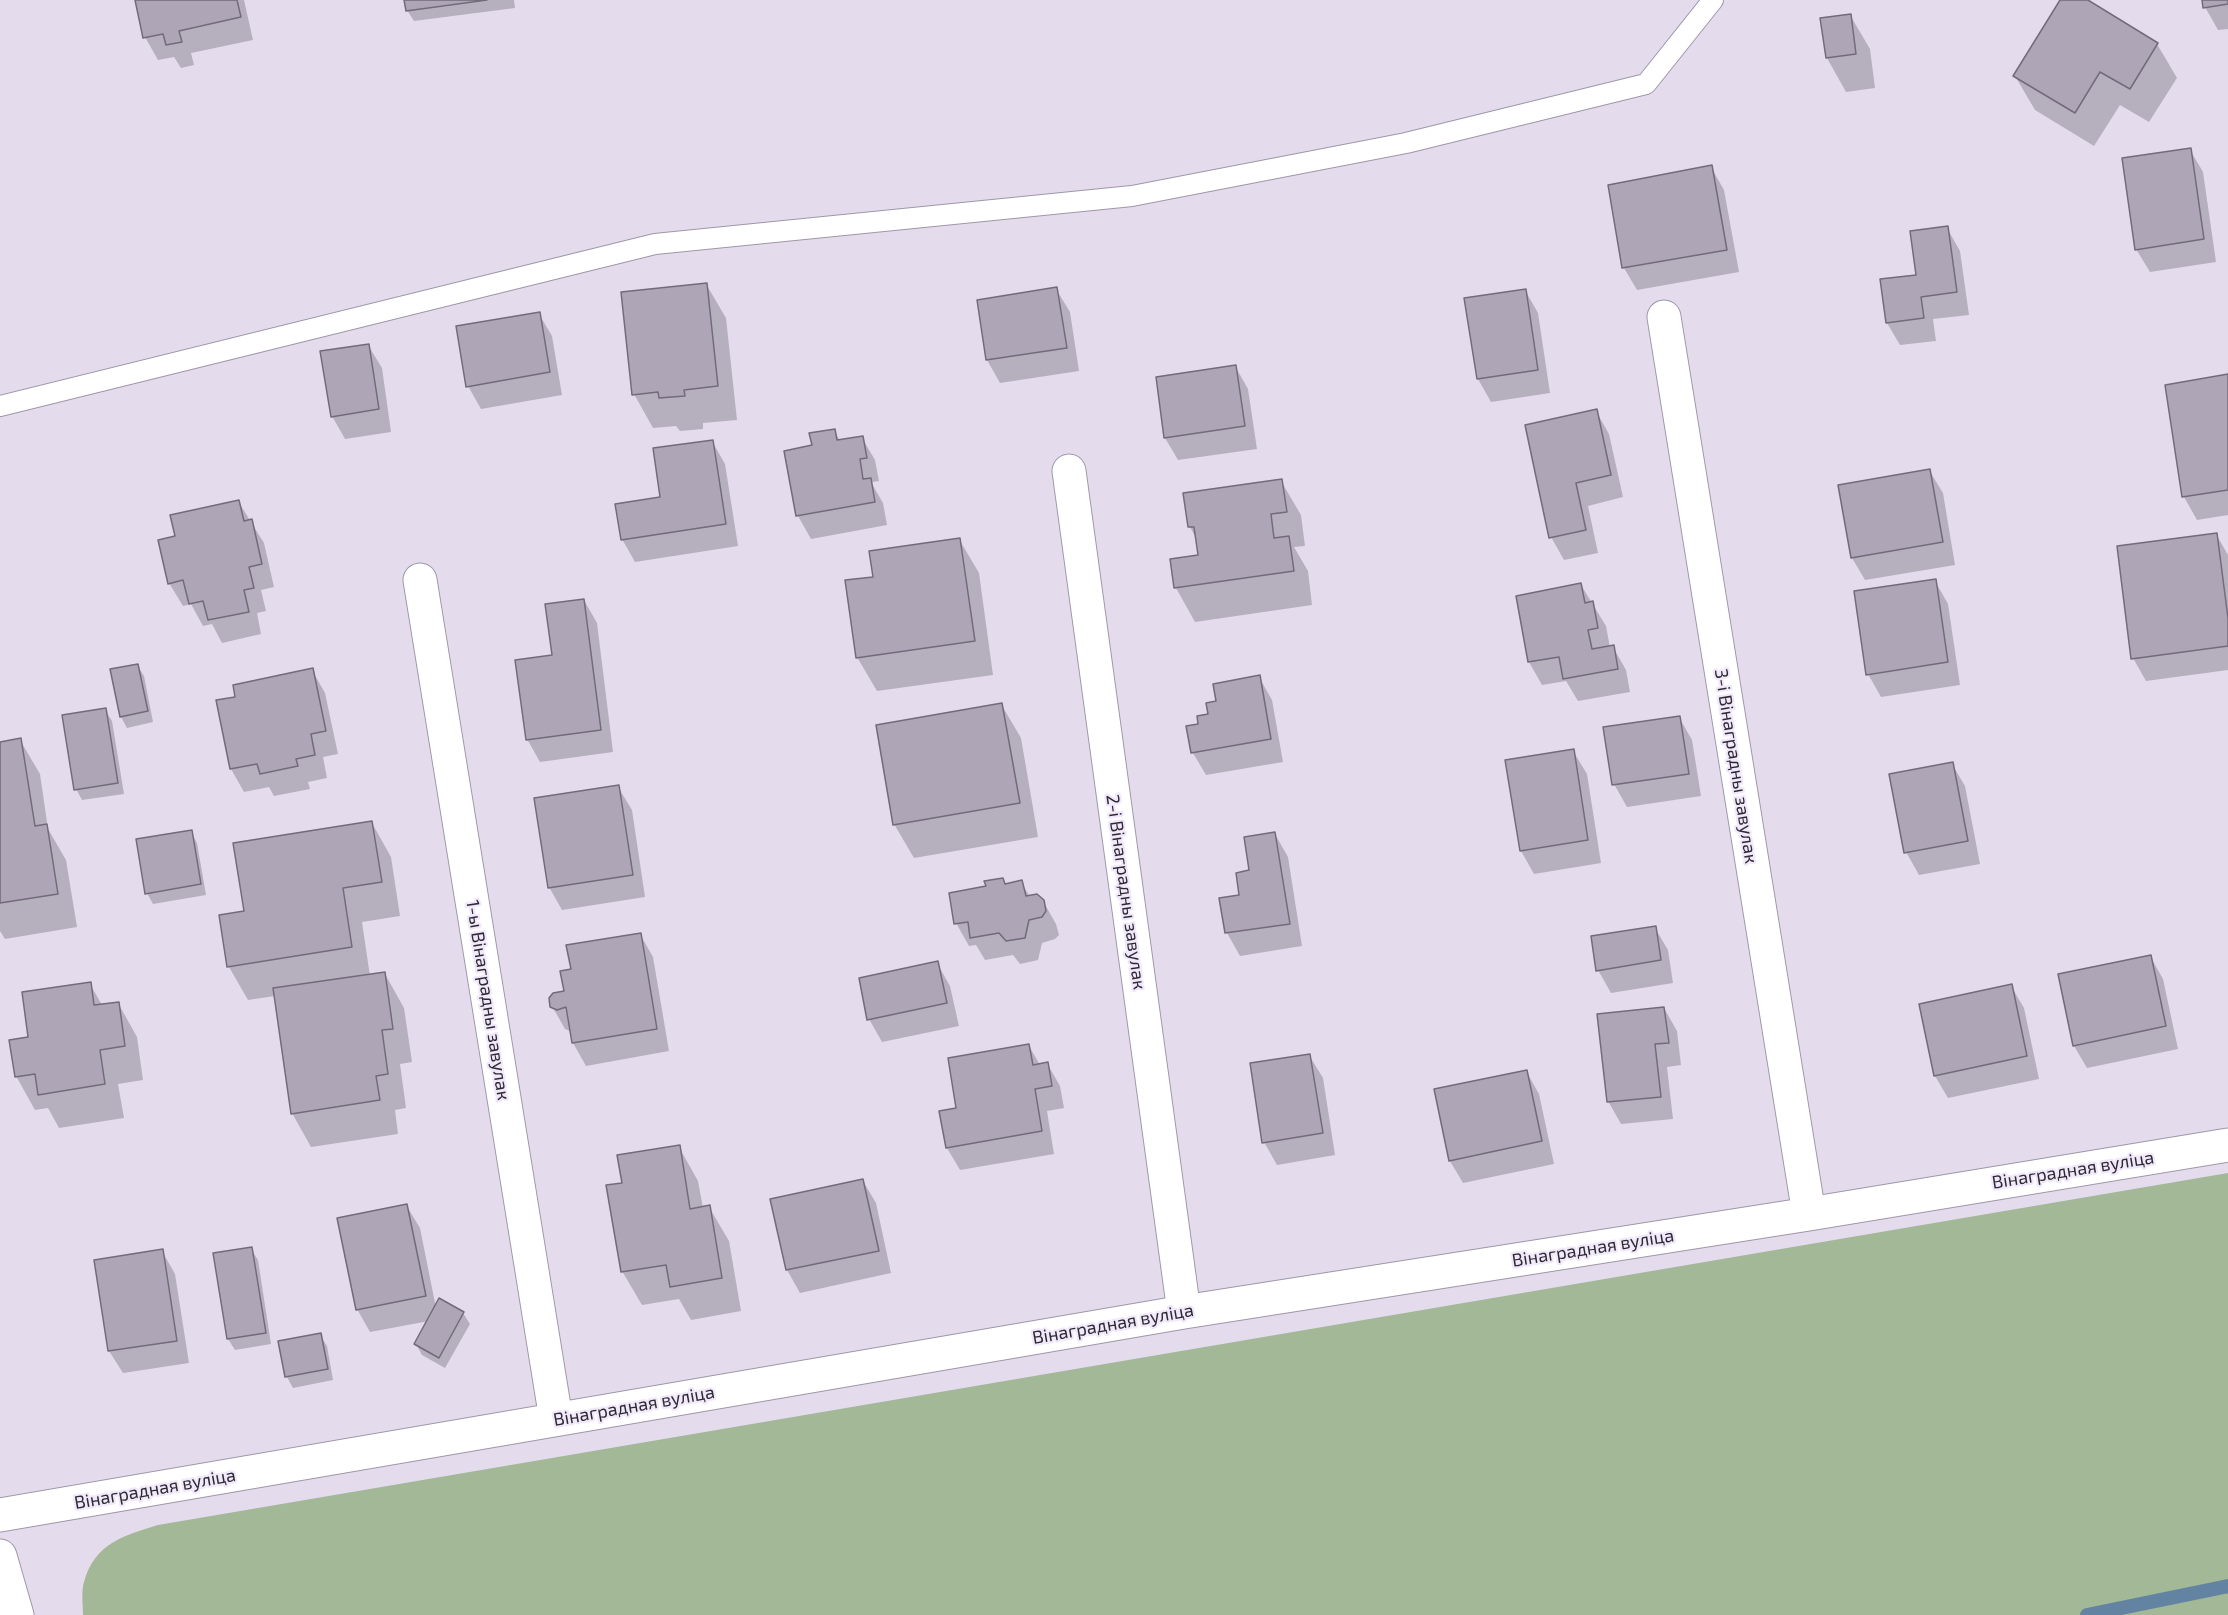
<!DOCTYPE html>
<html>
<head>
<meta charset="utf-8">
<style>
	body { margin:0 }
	canvas { display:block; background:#e4dbed }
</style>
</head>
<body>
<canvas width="2228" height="1615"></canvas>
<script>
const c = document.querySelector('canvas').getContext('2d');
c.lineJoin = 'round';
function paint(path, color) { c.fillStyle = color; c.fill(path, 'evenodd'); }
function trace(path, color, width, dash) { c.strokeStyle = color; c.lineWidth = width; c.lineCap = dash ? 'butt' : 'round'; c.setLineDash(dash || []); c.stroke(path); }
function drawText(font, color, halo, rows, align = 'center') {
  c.font = font + ' "Exo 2",sans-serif'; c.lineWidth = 4.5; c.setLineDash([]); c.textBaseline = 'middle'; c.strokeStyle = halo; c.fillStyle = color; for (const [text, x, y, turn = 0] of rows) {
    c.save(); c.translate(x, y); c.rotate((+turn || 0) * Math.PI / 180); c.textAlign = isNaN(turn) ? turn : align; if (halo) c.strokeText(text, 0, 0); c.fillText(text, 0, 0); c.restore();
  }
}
const green = new Path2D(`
	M 2228,1173 L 2228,1615 L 83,1615 C 83,1605 81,1592 84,1582 C 95,1543 123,1536 158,1525 Z`);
const shadow = new Path2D(`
	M 136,0 L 244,0 L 253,40 L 191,53 L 194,65 L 181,68 L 174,57 L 158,60 L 145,37 Z
	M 406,0 L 514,0 L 515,8 L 414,21 L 407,10 Z
	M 2062,0 L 2085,0 L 2157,44 L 2177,78 L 2149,122 L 2120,105 L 2094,146 L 2035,110 L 2015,76 Z
	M 2204,0 L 2228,0 L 2228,29 L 2218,30 L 2205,7 Z
	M 1850,15 L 1870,49 L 1875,88 L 1846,92 L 1827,58 L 1821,19 Z
	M 2190,150 L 2203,172 L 2216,262 L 2150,272 L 2136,249 Z
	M 1711,167 L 1724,190 L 1739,272 L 1637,290 L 1624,268 Z
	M 1947,228 L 1960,251 L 1969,315 L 1933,319 L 1936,341 L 1900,345 L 1887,323 Z
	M 706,284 L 726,318 L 737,420 L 703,423 L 703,429 L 680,431 L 676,426 L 653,428 L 634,394 Z
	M 1056,289 L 1070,312 L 1079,371 L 1000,383 L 987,360 L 978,301 Z
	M 1525,290 L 1538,313 L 1550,393 L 1491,402 L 1478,379 L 1465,299 Z
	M 539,314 L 552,336 L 562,395 L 481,409 L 468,386 Z
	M 368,345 L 382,368 L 391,432 L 345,439 L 332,416 Z
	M 1235,366 L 1248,389 L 1257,449 L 1178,460 L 1165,438 Z
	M 2228,377 L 2228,515 L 2197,520 L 2184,497 L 2166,386 Z
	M 1596,411 L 1609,434 L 1623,497 L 1588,506 L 1598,553 L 1564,560 L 1551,537 Z
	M 834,430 L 840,441 L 862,438 L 875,460 L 879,481 L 872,482 L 872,484 L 883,503 L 887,525 L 811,539 L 798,516 L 786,452 L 813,447 Z
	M 712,441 L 725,464 L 738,546 L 635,562 L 622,539 Z
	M 1929,470 L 1943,493 L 1955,565 L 1865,580 L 1852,558 Z
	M 1281,481 L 1301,515 L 1305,546 L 1294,547 L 1308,571 L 1312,605 L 1195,622 L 1176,588 L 1172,560 L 1200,557 L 1197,540 L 1190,527 Z
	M 238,501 L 264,543 L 274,587 L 261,590 L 266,611 L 257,613 L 261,634 L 222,643 L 212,624 L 203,626 L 191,604 L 183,606 L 169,583 L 176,537 Z
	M 2216,534 L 2228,555 L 2228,670 L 2146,681 L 2133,658 Z
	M 959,539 L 979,573 L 993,675 L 877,691 L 857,657 L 875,578 Z
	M 1935,581 L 1948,604 L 1960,685 L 1881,697 L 1868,674 Z
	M 1581,585 L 1606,626 L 1610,648 L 1613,647 L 1626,670 L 1630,692 L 1578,701 L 1566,681 L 1542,685 L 1529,662 Z
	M 584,600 L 597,623 L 613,752 L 540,762 L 527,739 L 553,656 Z
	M 137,665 L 144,676 L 153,722 L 127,728 L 121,717 Z
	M 312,670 L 325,693 L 338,754 L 323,757 L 327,778 L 308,782 L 310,789 L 274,796 L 269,787 L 244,792 L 231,769 L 237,698 Z
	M 1259,677 L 1272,700 L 1283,762 L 1206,775 L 1193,753 L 1200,725 L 1210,715 L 1218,702 Z
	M 1001,704 L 1021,738 L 1038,837 L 914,858 L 894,824 Z
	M 105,710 L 112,721 L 124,794 L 82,800 L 76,789 Z
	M 1679,717 L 1692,740 L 1701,796 L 1627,807 L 1614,784 Z
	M 20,740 L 40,774 L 48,829 L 66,860 L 77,927 L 5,939 L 0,931 L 0,743 Z
	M 1573,751 L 1587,774 L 1601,863 L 1534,874 L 1521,851 Z
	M 1952,764 L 1965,786 L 1980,864 L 1919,875 L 1906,852 Z
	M 618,787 L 632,810 L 645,897 L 562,910 L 549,887 Z
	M 372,823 L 391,857 L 400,916 L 362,922 L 370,976 L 385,974 L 404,1008 L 412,1062 L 400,1064 L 406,1108 L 395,1110 L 398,1134 L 311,1147 L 292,1113 L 275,996 L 248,1000 L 229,967 L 246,913 Z
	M 191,832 L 197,843 L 206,895 L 153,904 L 147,893 Z
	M 1275,834 L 1288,857 L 1302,946 L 1240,956 L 1227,933 L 1221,899 L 1241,897 L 1251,872 Z
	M 1021,882 L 1030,897 L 1043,901 L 1056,924 L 1059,935 L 1055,939 L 1042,943 L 1038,960 L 1020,964 L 1013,955 L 985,960 L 976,945 L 969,946 L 956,923 L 1005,885 Z
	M 1655,928 L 1668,950 L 1673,983 L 1611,993 L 1598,970 Z
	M 640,934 L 653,957 L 669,1051 L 586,1066 L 573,1043 L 572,1032 L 565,1029 L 552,1006 L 566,992 L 573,971 Z
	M 2150,956 L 2163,979 L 2178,1049 L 2087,1068 L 2074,1046 Z
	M 937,963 L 950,986 L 959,1026 L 882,1042 L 869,1019 Z
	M 90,984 L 102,1005 L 118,1003 L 137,1037 L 143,1080 L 118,1084 L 124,1118 L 59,1128 L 48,1108 L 35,1110 L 16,1076 L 30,1038 Z
	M 2011,986 L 2024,1008 L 2039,1079 L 1948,1098 L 1935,1076 Z
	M 1664,1008 L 1677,1031 L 1681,1065 L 1667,1067 L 1673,1119 L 1621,1124 L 1608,1101 Z
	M 1029,1046 L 1040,1065 L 1047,1063 L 1060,1086 L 1064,1108 L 1047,1111 L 1054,1154 L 960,1170 L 947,1148 L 958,1109 Z
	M 1309,1055 L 1323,1078 L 1335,1155 L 1277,1165 L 1264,1142 Z
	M 1526,1071 L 1539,1094 L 1554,1164 L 1463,1183 L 1450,1161 L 1435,1090 Z
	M 679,1147 L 698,1181 L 703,1208 L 709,1207 L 729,1241 L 741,1311 L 691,1320 L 679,1299 L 642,1305 L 622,1271 L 624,1185 Z
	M 863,1181 L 876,1203 L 891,1273 L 800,1293 L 787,1270 L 772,1200 Z
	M 406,1205 L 420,1228 L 436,1308 L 440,1300 L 463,1313 L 470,1324 L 445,1368 L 422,1355 L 416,1344 L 429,1321 L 370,1332 L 357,1309 Z
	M 251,1249 L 258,1260 L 271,1344 L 235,1350 L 228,1339 L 215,1254 Z
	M 162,1251 L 175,1274 L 189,1363 L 123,1373 L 109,1351 Z
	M 320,1335 L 327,1346 L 333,1380 L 293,1388 L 287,1377 L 280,1343 Z`);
const stream = new Path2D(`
	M 2087,1615 L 2228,1586`);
const building = new Path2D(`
	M 135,0 L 237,0 L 241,17 L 179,31 L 182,42 L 166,45 L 163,34 L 143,38 Z
	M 404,0 L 487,0 L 406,11 Z
	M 2060,0 L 2088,0 L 2158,43 L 2130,89 L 2100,72 L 2075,113 L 2013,76 Z
	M 2202,0 L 2228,0 L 2228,4 L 2203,8 Z
	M 1851,14 L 1856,54 L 1826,58 L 1820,18 Z
	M 2191,148 L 2204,239 L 2135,250 L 2122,158 Z
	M 1712,165 L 1727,250 L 1622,268 L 1608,185 Z
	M 1948,226 L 1957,292 L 1921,297 L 1924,318 L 1886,323 L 1880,279 L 1916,275 L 1910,231 Z
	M 707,283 L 718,386 L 684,390 L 685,396 L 659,398 L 658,392 L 632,395 L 621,292 Z
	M 1057,287 L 1067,348 L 986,360 L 977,300 Z
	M 1526,289 L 1538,370 L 1477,379 L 1464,298 Z
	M 540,312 L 550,372 L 466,387 L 456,326 Z
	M 369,344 L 379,409 L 331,417 L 320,351 Z
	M 1236,365 L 1245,426 L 1164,438 L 1156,377 Z
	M 2228,374 L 2228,490 L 2182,497 L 2165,385 Z
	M 1597,409 L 1611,475 L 1576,483 L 1586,530 L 1549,538 L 1525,425 Z
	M 835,429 L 837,440 L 863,436 L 867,458 L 860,459 L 863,479 L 871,478 L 875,502 L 796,516 L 784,451 L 812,445 L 809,433 Z
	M 713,440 L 726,524 L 621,540 L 615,504 L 660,497 L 653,448 Z
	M 1930,469 L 1943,542 L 1851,558 L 1838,485 Z
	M 1282,479 L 1287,512 L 1271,514 L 1274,538 L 1289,536 L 1294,571 L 1174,588 L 1170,559 L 1198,555 L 1194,527 L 1188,527 L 1183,493 Z
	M 239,500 L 244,521 L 252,519 L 262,564 L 249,567 L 254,588 L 244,590 L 249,612 L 208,620 L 203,601 L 189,604 L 183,580 L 168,584 L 158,540 L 175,536 L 170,515 Z
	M 2217,533 L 2228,618 L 2228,646 L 2131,659 L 2117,546 Z
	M 960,538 L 975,641 L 856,658 L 845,580 L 873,577 L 869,551 Z
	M 1936,579 L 1948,662 L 1866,675 L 1854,591 Z
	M 1581,583 L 1585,603 L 1593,601 L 1598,628 L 1588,630 L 1592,649 L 1614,645 L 1618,669 L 1563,679 L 1559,657 L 1528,662 L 1516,596 Z
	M 584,599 L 601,730 L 526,740 L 515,660 L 552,655 L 545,604 Z
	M 138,664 L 148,711 L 120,717 L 110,669 Z
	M 313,668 L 326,731 L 311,734 L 315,755 L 296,759 L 298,766 L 260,774 L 257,764 L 230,769 L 216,700 L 235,697 L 233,685 Z
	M 1260,675 L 1271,739 L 1191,753 L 1186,726 L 1198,724 L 1197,716 L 1208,714 L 1206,703 L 1216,701 L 1213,684 Z
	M 1002,703 L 1020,803 L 893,825 L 876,725 Z
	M 106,708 L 118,783 L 74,790 L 62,715 Z
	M 1680,716 L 1689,774 L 1612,785 L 1603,727 Z
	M 21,738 L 35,826 L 47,824 L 58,894 L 0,903 L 0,742 Z
	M 1574,749 L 1588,840 L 1520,851 L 1505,760 Z
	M 1953,762 L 1968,841 L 1904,853 L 1889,774 Z
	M 619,785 L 633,875 L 548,888 L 534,798 Z
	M 372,821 L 382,882 L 343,888 L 352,947 L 227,967 L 219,915 L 244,911 L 233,843 Z
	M 192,830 L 201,884 L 145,894 L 136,839 Z
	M 1275,832 L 1290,924 L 1225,933 L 1219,898 L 1239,895 L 1236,873 L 1249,870 L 1244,837 Z
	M 1003,878 L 1005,884 L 1022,880 L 1026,896 L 1037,894 L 1044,900 L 1046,911 L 1042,917 L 1029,920 L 1025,938 L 1006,941 L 999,933 L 970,938 L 968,922 L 954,924 L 949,893 L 986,886 L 984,881 Z
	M 1656,926 L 1661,960 L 1596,971 L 1591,936 Z
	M 641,933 L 657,1029 L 572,1043 L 566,1007 L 557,1010 L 550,1007 L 549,998 L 553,993 L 564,991 L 560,971 L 571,969 L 566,945 Z
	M 2151,955 L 2166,1026 L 2073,1046 L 2058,974 Z
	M 938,961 L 947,1003 L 867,1020 L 859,978 Z
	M 385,972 L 393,1029 L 382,1030 L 388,1074 L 376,1076 L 380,1100 L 291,1114 L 273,988 Z
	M 91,982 L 94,1005 L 119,1002 L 125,1046 L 100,1050 L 105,1084 L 38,1095 L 35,1074 L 15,1077 L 9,1040 L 28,1037 L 22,992 Z
	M 2012,984 L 2027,1056 L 1934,1076 L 1919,1004 Z
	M 1664,1007 L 1669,1043 L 1655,1044 L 1661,1097 L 1607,1102 L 1597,1014 Z
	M 1029,1044 L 1033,1065 L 1048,1062 L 1052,1086 L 1035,1089 L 1042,1131 L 946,1148 L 939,1111 L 956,1108 L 948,1058 Z
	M 1310,1054 L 1323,1133 L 1262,1143 L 1250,1063 Z
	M 1527,1070 L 1542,1141 L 1449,1161 L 1434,1089 Z
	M 680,1145 L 690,1209 L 710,1205 L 722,1278 L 670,1287 L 666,1265 L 621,1272 L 606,1185 L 622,1183 L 617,1155 Z
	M 863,1179 L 879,1251 L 786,1270 L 770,1199 Z
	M 407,1204 L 426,1296 L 356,1310 L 337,1218 Z
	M 252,1247 L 266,1333 L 227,1339 L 213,1253 Z
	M 163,1249 L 177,1341 L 108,1351 L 94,1260 Z
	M 439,1298 L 464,1312 L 439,1358 L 414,1344 Z
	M 321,1333 L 328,1369 L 285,1377 L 278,1341 Z`);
const service = new Path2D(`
	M 0,406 L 655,244 L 1132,196 L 1406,143 L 1646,84 L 1713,0`);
const minor = new Path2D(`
	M 1664,317 L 1809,1214
	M 1069,471 L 1184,1312
	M 420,580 L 556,1419
	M 0,1515 L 1184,1312 L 1809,1214 L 2228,1145
	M 0,1556 L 17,1615`);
const streetNames = [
	["3-і Вінаградны завулак",1736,766,81],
	["2-і Вінаградны завулак",1126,892,82],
	["1-ы Вінаградны завулак",488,1000,81],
	["Вінаградная вуліца",2073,1170,-9],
	["Вінаградная вуліца",1593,1248,-9],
	["Вінаградная вуліца",1113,1324,-10],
	["Вінаградная вуліца",634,1406,-10],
	["Вінаградная вуліца",155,1489,-10]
];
paint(green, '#a3b897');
paint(shadow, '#0003');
trace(stream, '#6283a2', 14);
paint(building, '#aea6b7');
trace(building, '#736b7b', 1.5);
trace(service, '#9f97a8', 22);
trace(minor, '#9f97a8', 35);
trace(service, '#fff', 20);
trace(minor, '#fff', 33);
drawText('18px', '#2d2a31', '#f1e8fb', streetNames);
</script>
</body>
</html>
